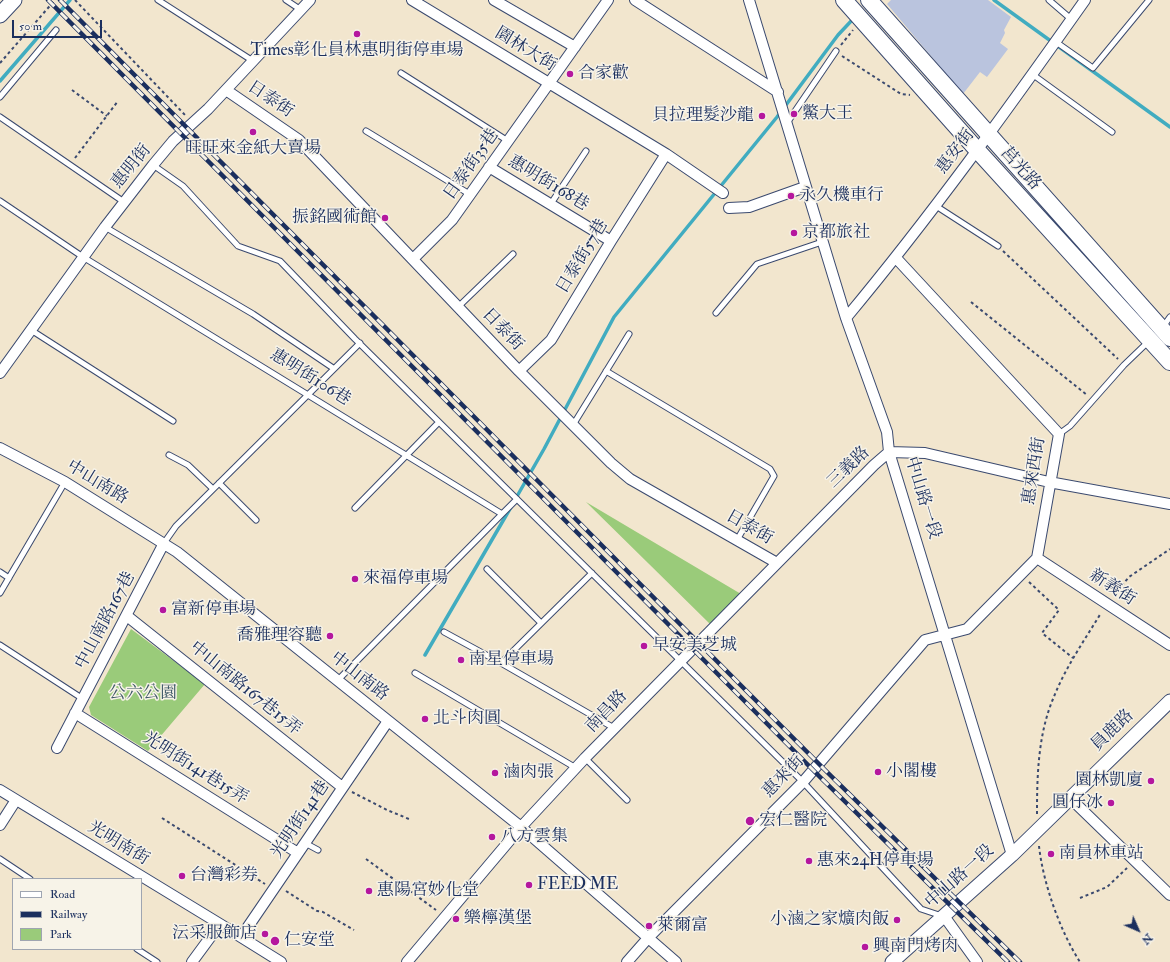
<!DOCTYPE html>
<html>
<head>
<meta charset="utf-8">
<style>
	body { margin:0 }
	#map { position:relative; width:1170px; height:962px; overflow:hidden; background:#f2e6ce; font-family:"IM FELL Double Pica",serif }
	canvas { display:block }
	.legend { position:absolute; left:12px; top:878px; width:130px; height:72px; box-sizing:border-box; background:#f7f3e8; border:1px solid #9fa5b1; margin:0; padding:5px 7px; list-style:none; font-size:12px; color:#1b2f5e }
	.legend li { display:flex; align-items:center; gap:8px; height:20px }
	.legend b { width:20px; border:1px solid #9fa5b1 }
	.north { position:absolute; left:1118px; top:910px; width:40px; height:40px; -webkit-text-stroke:3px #f7f3e8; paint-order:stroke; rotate:135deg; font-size:11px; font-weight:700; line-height:16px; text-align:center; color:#1b2f5e }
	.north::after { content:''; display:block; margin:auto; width:14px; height:18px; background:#1b2f5e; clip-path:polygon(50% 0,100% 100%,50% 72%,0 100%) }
	.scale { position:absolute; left:12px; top:20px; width:90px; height:18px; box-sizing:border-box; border:2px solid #1b2f5e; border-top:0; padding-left:5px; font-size:12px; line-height:14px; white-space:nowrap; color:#1b2f5e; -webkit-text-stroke:3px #f7f3e8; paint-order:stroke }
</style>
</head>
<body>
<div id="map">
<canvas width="1170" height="962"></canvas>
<ul class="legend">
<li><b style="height:5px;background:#fff"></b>Road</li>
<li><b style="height:5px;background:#1b2f5e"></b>Railway</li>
<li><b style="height:11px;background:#9acb7a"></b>Park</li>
</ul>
<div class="north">N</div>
<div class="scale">50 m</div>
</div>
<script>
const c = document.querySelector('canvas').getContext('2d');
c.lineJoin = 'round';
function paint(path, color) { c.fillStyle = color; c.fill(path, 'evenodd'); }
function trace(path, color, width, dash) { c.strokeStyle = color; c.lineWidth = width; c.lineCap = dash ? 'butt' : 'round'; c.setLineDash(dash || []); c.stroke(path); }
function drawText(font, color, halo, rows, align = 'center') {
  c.font = font + ' "IM FELL Double Pica","Noto Serif TC",serif'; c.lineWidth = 3; c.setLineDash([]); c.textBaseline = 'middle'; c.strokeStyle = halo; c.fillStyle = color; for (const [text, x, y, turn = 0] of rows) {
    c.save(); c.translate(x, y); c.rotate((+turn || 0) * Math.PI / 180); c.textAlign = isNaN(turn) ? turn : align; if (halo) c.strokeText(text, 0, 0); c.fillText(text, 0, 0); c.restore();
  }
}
const industrial = new Path2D(`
	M 891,0 L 988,0 L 1011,17 L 1004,30 L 1005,33 L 1000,43 L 1008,49 L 987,77 L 980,72 L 963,94 L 887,4 Z`);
const green = new Path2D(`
	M 586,502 L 741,594 L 710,624 Z
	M 131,629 L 205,684 L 148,751 L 91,715 L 89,707 Z`);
const stream = new Path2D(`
	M 994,0 L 1170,127
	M 0,81 L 70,0
	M 516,498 L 544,449 L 614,317 L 777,117 L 838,35 L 854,18
	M 425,655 L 511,507`);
const path = new Path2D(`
	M 75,0 L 185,115
	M 841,45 L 853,30
	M 842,56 L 901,94 L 910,95
	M 0,63 L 55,0
	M 72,90 L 107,116
	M 75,158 L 118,101
	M 1003,251 L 1118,359
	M 971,302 L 1087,395
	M 1029,582 L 1059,610 L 1042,633 L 1073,658
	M 1114,595 L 1129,577 L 1170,549
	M 352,792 L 387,810 L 409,819
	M 1037,814 C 1037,776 1038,735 1053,699 C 1065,668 1084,641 1101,613
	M 162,818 L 265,884
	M 1039,846 C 1043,883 1060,931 1080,962
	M 366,859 L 436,910
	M 286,891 L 317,911 L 323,912 L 354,930
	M 1080,898 L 1107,887 L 1127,868`);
const service = new Path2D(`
	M 158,0 L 253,61
	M 286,0 L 301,10
	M 1049,0 L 1071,19
	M 1056,42 L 1093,68 L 1149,0
	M 401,73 L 508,141
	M 1032,74 L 1112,132
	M 0,97 L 56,30
	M 0,117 L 124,202
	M 787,123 L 836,51
	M 366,131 L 471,195
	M 153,165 L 183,186 L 238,246 L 280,261 L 355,339 L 803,782 L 921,909 L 942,916
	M 0,201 L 83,257 L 502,514 L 517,499
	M 550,205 L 586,151
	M 936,206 L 998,246
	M 105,227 L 253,314 L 333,368
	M 458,307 L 513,254
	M 716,313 L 757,264 L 822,242
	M 1163,327 L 1170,317
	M 31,330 L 173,421
	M 606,371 L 770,469 L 774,476 L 737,540
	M 573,425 L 629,334
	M 1059,434 L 1070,426 L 1124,365 L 1149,341
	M 169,455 L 188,465 L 213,489
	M 219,483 L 256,520
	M 355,508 L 439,422
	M 164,543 L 176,526 L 360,343
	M 487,569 L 541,623
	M 0,572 L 9,578
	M 0,593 L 65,482
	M 444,632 L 501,663 L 614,728
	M 0,645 L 83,699
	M 501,663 L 592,573
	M 415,673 L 576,768
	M 337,681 L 502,514
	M 585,758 L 627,800
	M 305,843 L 318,850
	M 0,859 L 30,879
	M 137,949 L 157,962`);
const minor = new Path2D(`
	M 412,0 L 666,154 L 723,193
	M 494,0 L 575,47
	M 635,0 L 778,92
	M 749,0 L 846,318 L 887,432 L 889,452 L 1012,855
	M 226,90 L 299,140 L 519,371 L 611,463 L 630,479 L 777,563
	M 489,167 L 611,241
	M 729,208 L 749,207 L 805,187
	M 413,259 L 452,220 L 608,0
	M 846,318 C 931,216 1008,109 1085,0
	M 519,371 L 551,340 L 611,241 L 666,154
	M 0,373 L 105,227 L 153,165 L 173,141 L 208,109 L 310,0
	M 0,448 L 65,482 L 177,552 L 521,827 L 676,962
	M 1037,558 L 1170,645
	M 127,616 L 342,787
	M 75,713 L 298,853
	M 57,748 L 164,543
	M 0,790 L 220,924
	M 1070,798 L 1170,895
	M 0,825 L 16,800
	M 944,916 L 977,962
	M 241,937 L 388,721
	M 192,962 L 220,924 L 281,962
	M 407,962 L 521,827 L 585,758 L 874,465 L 889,452 L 925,453 L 1049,482 L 1170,504
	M 627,962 L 649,937 L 803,782 L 925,640 L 967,629 L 1037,558 L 1059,434 L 896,258`);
const tertiary = new Path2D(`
	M 892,962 L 1012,855 L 1170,701`);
const secondary = new Path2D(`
	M 0,15 L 14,0`);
const primary = new Path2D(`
	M 844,0 L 978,151 L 1170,362
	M 869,0 L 1170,338`);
const rail = new Path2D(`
	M 48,0 L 819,776 L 1008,962
	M 60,0 L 825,770 L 1020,962`);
const markers = [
	[357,34,4,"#b5179e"],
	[570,74,4,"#b5179e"],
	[794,114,4,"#b5179e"],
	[762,116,4,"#b5179e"],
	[253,132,4,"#b5179e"],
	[791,196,4,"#b5179e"],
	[385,218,4,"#b5179e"],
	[794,233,4,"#b5179e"],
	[355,579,4,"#b5179e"],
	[163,610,4,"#b5179e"],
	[330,636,4,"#b5179e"],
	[644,646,4,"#b5179e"],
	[461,660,4,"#b5179e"],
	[425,719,4,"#b5179e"],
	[878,772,4,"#b5179e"],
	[495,773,4,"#b5179e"],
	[1151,781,4,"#b5179e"],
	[1111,803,4,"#b5179e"],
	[750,821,5,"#b5179e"],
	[492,837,4,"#b5179e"],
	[1051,854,4,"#b5179e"],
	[809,861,4,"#b5179e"],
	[182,876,4,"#b5179e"],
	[529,885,4,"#b5179e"],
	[369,891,4,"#b5179e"],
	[456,919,4,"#b5179e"],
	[897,920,4,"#b5179e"],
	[649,926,4,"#b5179e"],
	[265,934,4,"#b5179e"],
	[275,941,5,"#b5179e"],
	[865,947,4,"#b5179e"]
];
const streetNames = [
	["園林大街",525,50,31],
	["日泰街",270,100,34],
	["惠安街",956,152,-53],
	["日泰街35巷",472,165,-55],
	["惠明街",132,167,-51],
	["莒光路",1020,169,48],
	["惠明街168巷",548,184,31],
	["日泰街57巷",583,257,-59],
	["日泰街",502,330,46],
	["惠明街106巷",310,378,32],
	["三義路",849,468,-44],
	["惠來西街",1035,471,-81],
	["中山南路",97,483,31],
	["中山路一段",922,498,73],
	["日泰街",749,528,30],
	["新義街",1112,588,33],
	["中山南路167巷",106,621,-62],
	["中山南路",359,677,38],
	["中山南路167巷15弄",245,689,39],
	["南昌路",607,712,-46],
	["員鹿路",1113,731,-44],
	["光明街141巷15弄",195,769,32],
	["惠來街",784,777,-46],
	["光明街141巷",301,820,-56],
	["光明南街",118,844,31],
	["中山路一段",960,877,-42]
];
const poiNames = [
	["Times彰化員林惠明街停車場",357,51,"center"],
	["合家歡",578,74],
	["鱉大王",802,114],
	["貝拉理髮沙龍",754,116,"right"],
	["旺旺來金紙大賣場",253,149,"center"],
	["永久機車行",799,196],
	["振銘國術館",377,218,"right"],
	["京都旅社",802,233],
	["來福停車場",363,579],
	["富新停車場",171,610],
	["喬雅理容聽",322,636,"right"],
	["早安美芝城",652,646],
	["南星停車場",469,660],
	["北斗肉圓",433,719],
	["小閣樓",886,772],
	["滷肉張",503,773],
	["園林凱廈",1143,781,"right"],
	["圓仔冰",1103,803,"right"],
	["宏仁醫院",759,821],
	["八方雲集",500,837],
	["南員林車站",1059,854],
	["惠來24H停車場",817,861],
	["台灣彩券",190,876],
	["FEED ME",537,885],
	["惠陽宮妙化堂",377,891],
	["樂檸漢堡",464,919],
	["小滷之家爌肉飯",889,920,"right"],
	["萊爾富",657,926],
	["沄采服飾店",257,934,"right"],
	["仁安堂",284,941],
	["興南門烤肉",873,947]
];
const parkNames = [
	["公六公園",143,694]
];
paint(industrial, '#bac4de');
paint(green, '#9acb7a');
trace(stream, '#41acc0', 3.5);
trace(service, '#3b4a6f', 7);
trace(minor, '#3b4a6f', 12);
trace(tertiary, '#3b4a6f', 15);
trace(secondary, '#3b4a6f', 17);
trace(primary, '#3b4a6f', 18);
trace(path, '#3b4a6f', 2, [3, 3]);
trace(service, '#fff', 5);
trace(minor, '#fff', 10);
trace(tertiary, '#fff', 13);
trace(secondary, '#fff', 15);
trace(primary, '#fff', 16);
trace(rail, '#1b2f5e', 4.5);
trace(rail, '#f7f3e8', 3, [9]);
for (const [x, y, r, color] of markers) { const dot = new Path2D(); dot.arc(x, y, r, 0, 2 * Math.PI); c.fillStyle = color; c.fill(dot); trace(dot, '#f7f3e8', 1.5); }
drawText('17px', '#1b2f5e', '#f7f3e8', streetNames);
drawText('17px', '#1b2f5e', '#f7f3e8', poiNames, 'left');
drawText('17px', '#3b5665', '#f7f3e8', parkNames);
</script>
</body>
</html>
